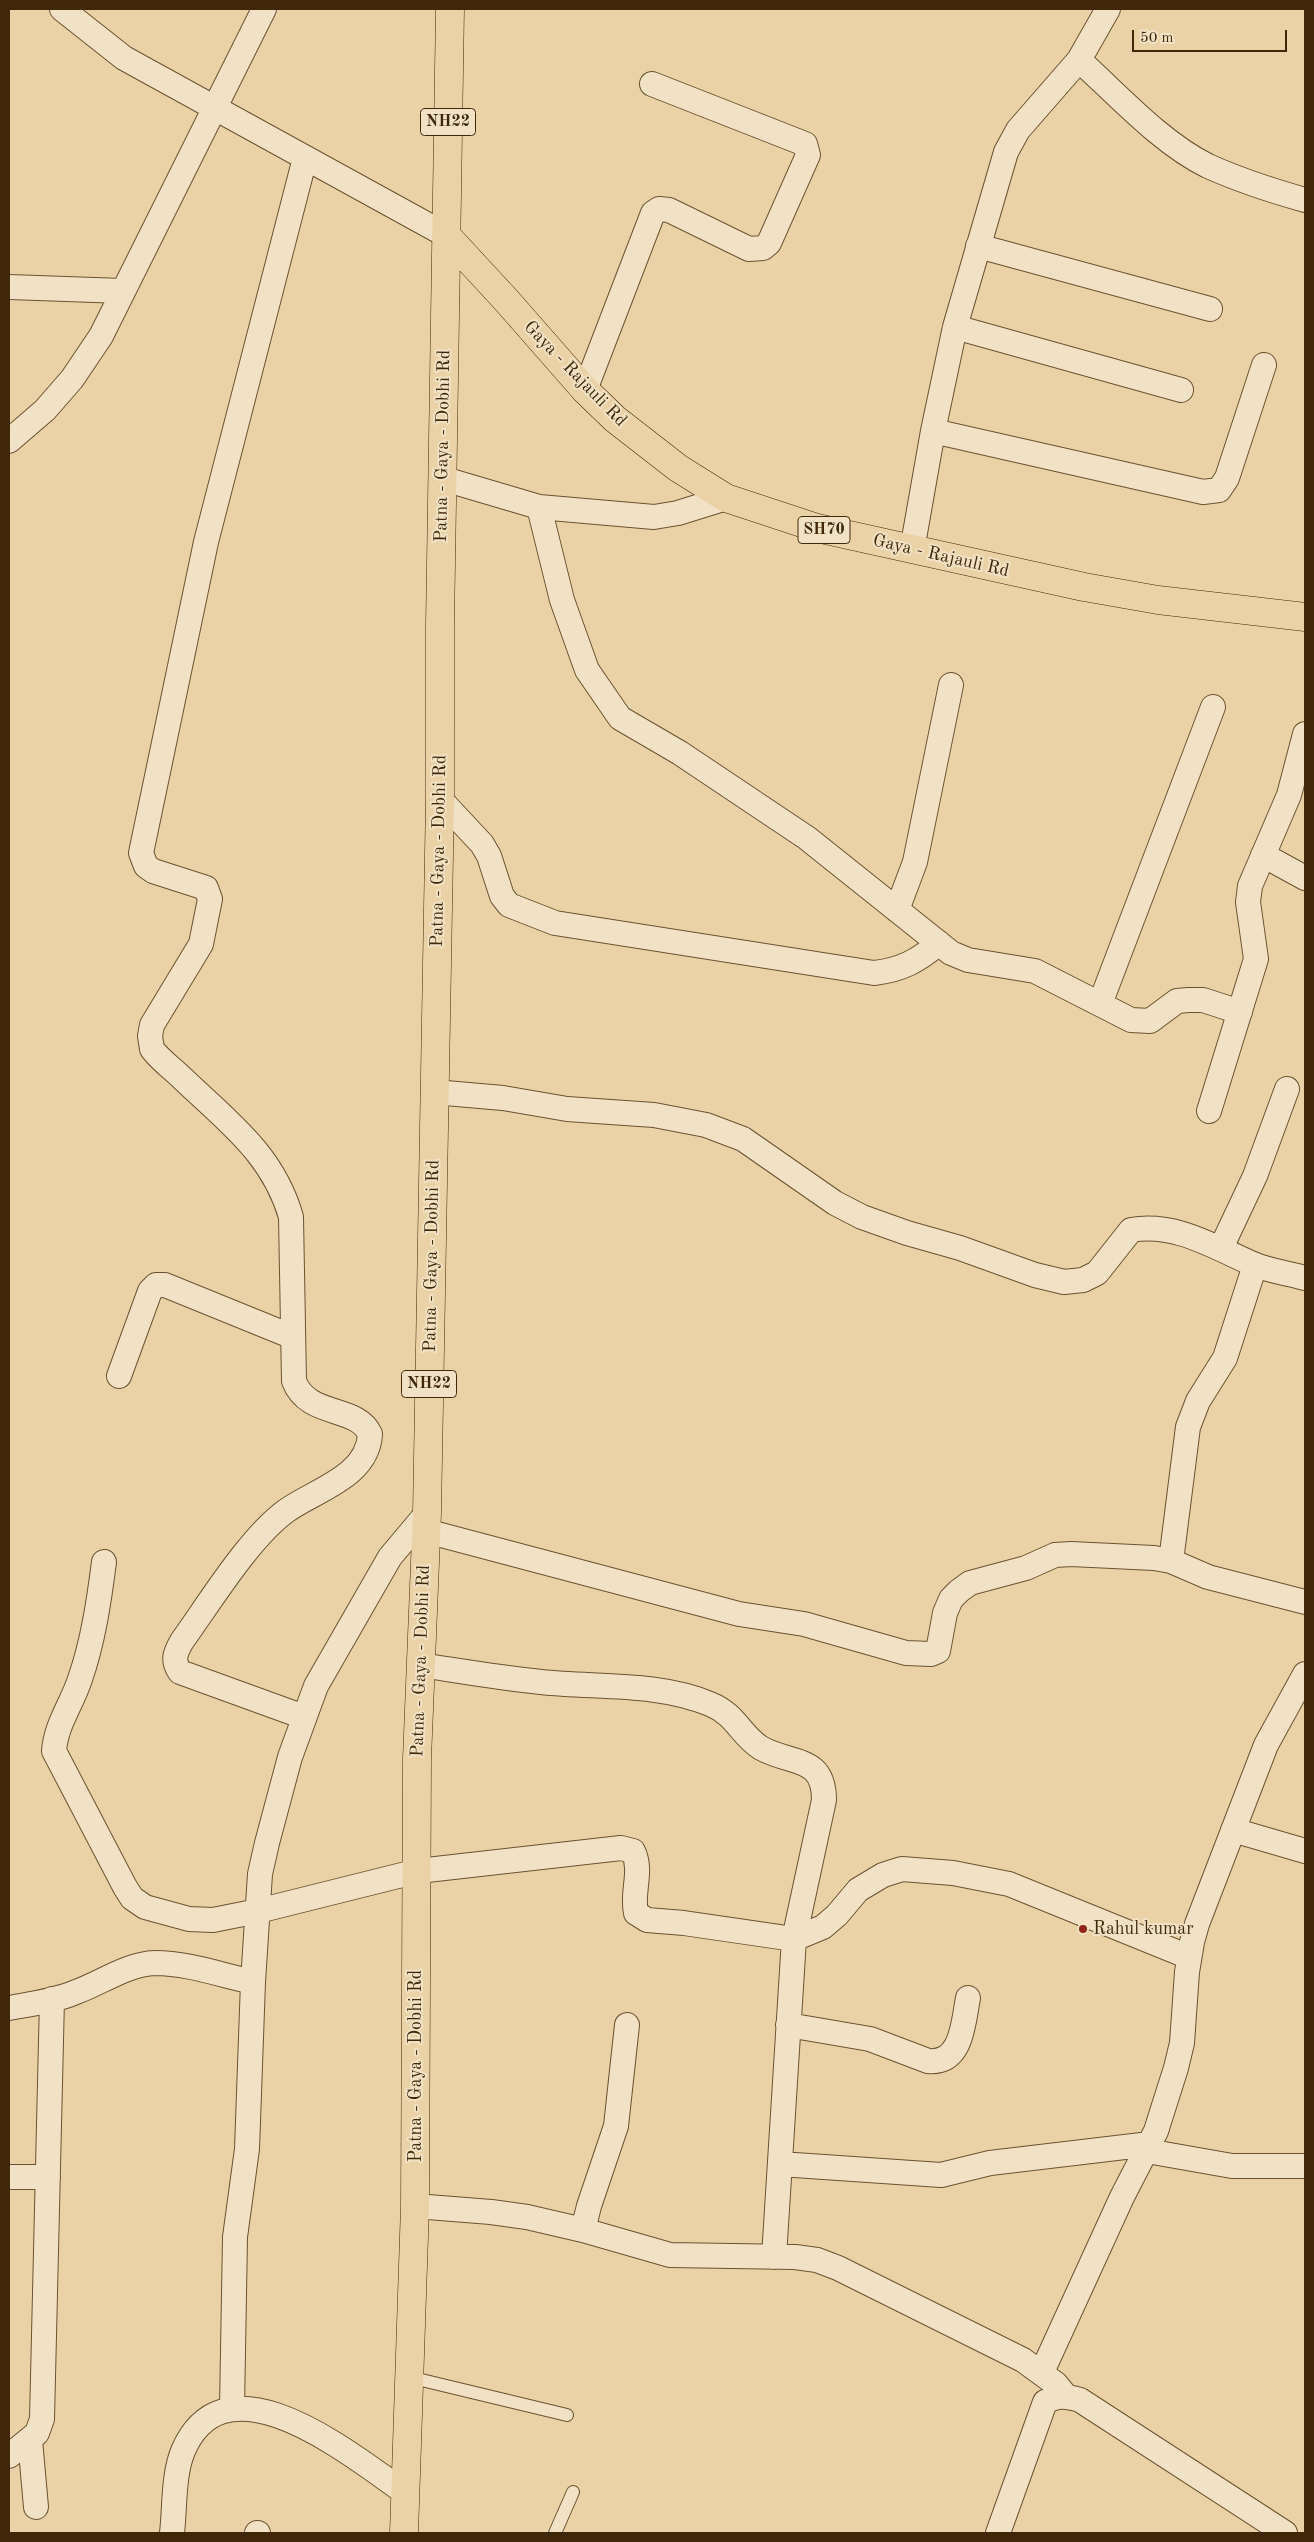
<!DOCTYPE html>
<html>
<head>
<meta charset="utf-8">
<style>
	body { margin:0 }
	#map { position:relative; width:1314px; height:2542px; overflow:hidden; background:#ebd2a6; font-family:"Old Standard TT",serif }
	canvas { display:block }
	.frame { position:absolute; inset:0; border:10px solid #402708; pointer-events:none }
	.scale { position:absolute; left:1132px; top:30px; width:155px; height:22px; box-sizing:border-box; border:2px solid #402708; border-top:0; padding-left:6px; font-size:15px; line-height:18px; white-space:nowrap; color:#402708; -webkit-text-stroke:4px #f2e2c5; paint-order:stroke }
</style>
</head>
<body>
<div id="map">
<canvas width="1314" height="2542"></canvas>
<div class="frame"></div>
<div class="scale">50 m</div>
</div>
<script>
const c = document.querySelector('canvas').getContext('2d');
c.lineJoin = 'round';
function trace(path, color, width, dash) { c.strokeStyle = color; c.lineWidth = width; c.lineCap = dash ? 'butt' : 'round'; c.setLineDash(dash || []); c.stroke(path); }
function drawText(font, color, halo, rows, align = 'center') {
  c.font = font + ' "Old Standard TT",serif'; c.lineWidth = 4; c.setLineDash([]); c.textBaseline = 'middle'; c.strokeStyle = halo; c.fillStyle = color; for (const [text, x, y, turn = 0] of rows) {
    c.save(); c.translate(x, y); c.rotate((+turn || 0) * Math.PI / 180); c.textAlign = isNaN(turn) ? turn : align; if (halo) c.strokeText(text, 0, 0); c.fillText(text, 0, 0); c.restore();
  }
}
const lane = new Path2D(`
	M 409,2377 L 567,2415
	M 555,2533 L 573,2492`);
const street = new Path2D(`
	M 62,9 L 124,58 L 446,235
	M 1079,60 C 1118,95 1161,143 1208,166 C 1239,180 1273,191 1305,200
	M 978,246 L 1210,309
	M 9,287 L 123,291
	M 955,327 L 1181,390
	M 585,390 L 653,213 L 659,209 L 669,210 L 749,249 L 763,248 L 769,243 L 808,155 L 805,144 L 652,84
	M 933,431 L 1203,492 L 1219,490 L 1227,478 L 1264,365
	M 9,441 L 45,410 L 72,379 L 101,336 L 264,9
	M 444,479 L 539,507 L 562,600 L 587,670 L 620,718 L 680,753 L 807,838 L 951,953 L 968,960 L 1035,971 L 1131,1020 L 1150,1021 L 1177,1001 L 1188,1000 L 1203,1000 L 1240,1012
	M 539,507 L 654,517 L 678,513 L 726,498
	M 912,550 L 933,431 L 955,327 L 1006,152 L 1018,130 L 1079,60 L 1108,9
	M 440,799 L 482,844 L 489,856 L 502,896 L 509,905 L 555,923 L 874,973 C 901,970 918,961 939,943
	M 1263,855 L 1305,878
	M 897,910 L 915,862 L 951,685
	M 1100,1004 L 1213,707
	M 434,1092 L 503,1098 L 567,1109 L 654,1115 L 706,1125 L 743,1139 L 835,1203 L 862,1217 L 907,1233 L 960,1248 L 1035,1275 L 1064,1282 L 1083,1280 L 1097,1273 L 1131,1230 C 1175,1222 1214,1247 1253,1264 C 1269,1271 1288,1273 1305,1278
	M 1209,1111 L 1256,959 L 1248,902 L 1250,886 L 1289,795 L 1305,734
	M 1221,1248 L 1255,1176 L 1287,1089
	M 119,1376 L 150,1291 L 156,1285 L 165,1285 L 293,1337
	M 426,1531 L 739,1614 L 804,1624 L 906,1653 L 931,1654 L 938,1651 L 945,1613 L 951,1599 L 959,1591 L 970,1583 L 1026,1568 L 1055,1555 L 1071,1554 L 1154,1558 L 1171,1561 L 1208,1577 L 1305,1602
	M 1171,1561 L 1188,1427 L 1198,1401 L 1225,1358 L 1255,1265
	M 104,1562 C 99,1601 93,1642 80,1679 C 72,1704 56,1724 54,1751 L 125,1887 L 132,1898 L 145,1907 L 189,1919 L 213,1920 L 258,1911 L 418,1871 L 621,1848 L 633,1851 C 643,1871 631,1893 636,1913 L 647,1920 L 684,1923 L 794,1939 L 823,1927 L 837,1915 L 858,1890 L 883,1875 L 902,1869 L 953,1873 L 1009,1884 L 1189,1957
	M 420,1665 C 460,1671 500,1678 541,1682 C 596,1688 657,1682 710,1704 C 737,1715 740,1735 761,1748 C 791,1765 824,1755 824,1800 L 794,1939 L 774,2257
	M 304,1717 L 180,1672 C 172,1660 175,1653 182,1641 C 210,1602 249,1538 286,1511 C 315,1490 368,1477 370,1434 C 357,1405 308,1418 294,1381 L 291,1217 C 273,1154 228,1122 182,1078 C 172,1068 160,1060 152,1049 L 150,1036 L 152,1025 L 201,944 L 210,899 L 206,888 L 153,871 L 146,866 L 141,853 L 206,542 L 305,158
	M 1233,1830 L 1305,1851
	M 9,2008 C 31,2004 55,2001 76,1992 C 101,1983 127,1964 155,1963 C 187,1963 221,1975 253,1982
	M 788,2025 L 870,2039 L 928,2061 C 962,2064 963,2024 968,1998
	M 1147,2151 L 1232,2166 L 1305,2166
	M 780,2164 L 941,2175 L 990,2163 L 1150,2144
	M 9,2177 L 48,2177
	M 415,2206 L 491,2212 L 527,2217 L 583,2230 L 670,2255 L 795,2257 L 817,2260 L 838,2268 L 1023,2360 L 1056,2384 L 1065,2395
	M 583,2230 L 589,2206 L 616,2126 L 627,2025
	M 1042,2372 L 1122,2197 L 1156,2131 L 1176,2068 L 1182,2043 L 1187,1972 L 1192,1942 L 1197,1924 L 1266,1745 L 1305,1674
	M 232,2408 L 235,2237 L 247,2149 L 253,1982 L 260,1874 L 267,1843 L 290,1757 L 316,1686 L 390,1557 L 427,1513
	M 30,2440 L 36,2507
	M 9,2456 L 37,2433 L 42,2419 L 52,1999
	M 172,2533 C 175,2508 173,2475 183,2451 C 226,2350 353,2457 406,2493
	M 257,2533 L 258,2533
	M 998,2533 L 1045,2402 C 1058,2395 1066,2396 1080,2400 L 1285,2533`);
const primary = new Path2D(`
	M 446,235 L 507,301 L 585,390 L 615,419 L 678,468 L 726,498 L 817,528 L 1084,587 L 1158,600 L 1305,617
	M 404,2533 L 415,2206 L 417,1759 L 427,1513 L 440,799 L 440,625 L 450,9`);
const markers = [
	[1083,1929,5,"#8f2418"]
];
const shields = [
	[448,122,55],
	[824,530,52],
	[429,1384,55]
];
const shieldNames = [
	["NH22",448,122],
	["SH70",824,530],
	["NH22",429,1384]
];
const streetNames = [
	["Gaya - Rajauli Rd",575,374,46],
	["Patna - Gaya - Dobhi Rd",443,446,-89],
	["Gaya - Rajauli Rd",941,556,13],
	["Patna - Gaya - Dobhi Rd",439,851,-89],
	["Patna - Gaya - Dobhi Rd",432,1256,-89],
	["Patna - Gaya - Dobhi Rd",421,1661,-88],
	["Patna - Gaya - Dobhi Rd",416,2066,-90]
];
const poiNames = [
	["Rahul kumar",1093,1929]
];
trace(lane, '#6b5230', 14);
trace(street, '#6b5230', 26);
trace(primary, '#402708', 29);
trace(lane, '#f2e2c5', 12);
trace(street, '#f2e2c5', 24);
trace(primary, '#ebd2a6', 28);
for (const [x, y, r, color] of markers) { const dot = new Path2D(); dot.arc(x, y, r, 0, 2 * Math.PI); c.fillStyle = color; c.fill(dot); trace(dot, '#f2e2c5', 2); }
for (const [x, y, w] of shields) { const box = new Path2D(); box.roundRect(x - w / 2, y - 13.5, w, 27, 4); c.fillStyle = '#f2e2c5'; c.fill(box); trace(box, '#402708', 1); }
drawText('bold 16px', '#402708', null, shieldNames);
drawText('18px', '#402708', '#f2e2c5', streetNames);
drawText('18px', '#402708', '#f2e2c5', poiNames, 'left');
</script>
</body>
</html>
